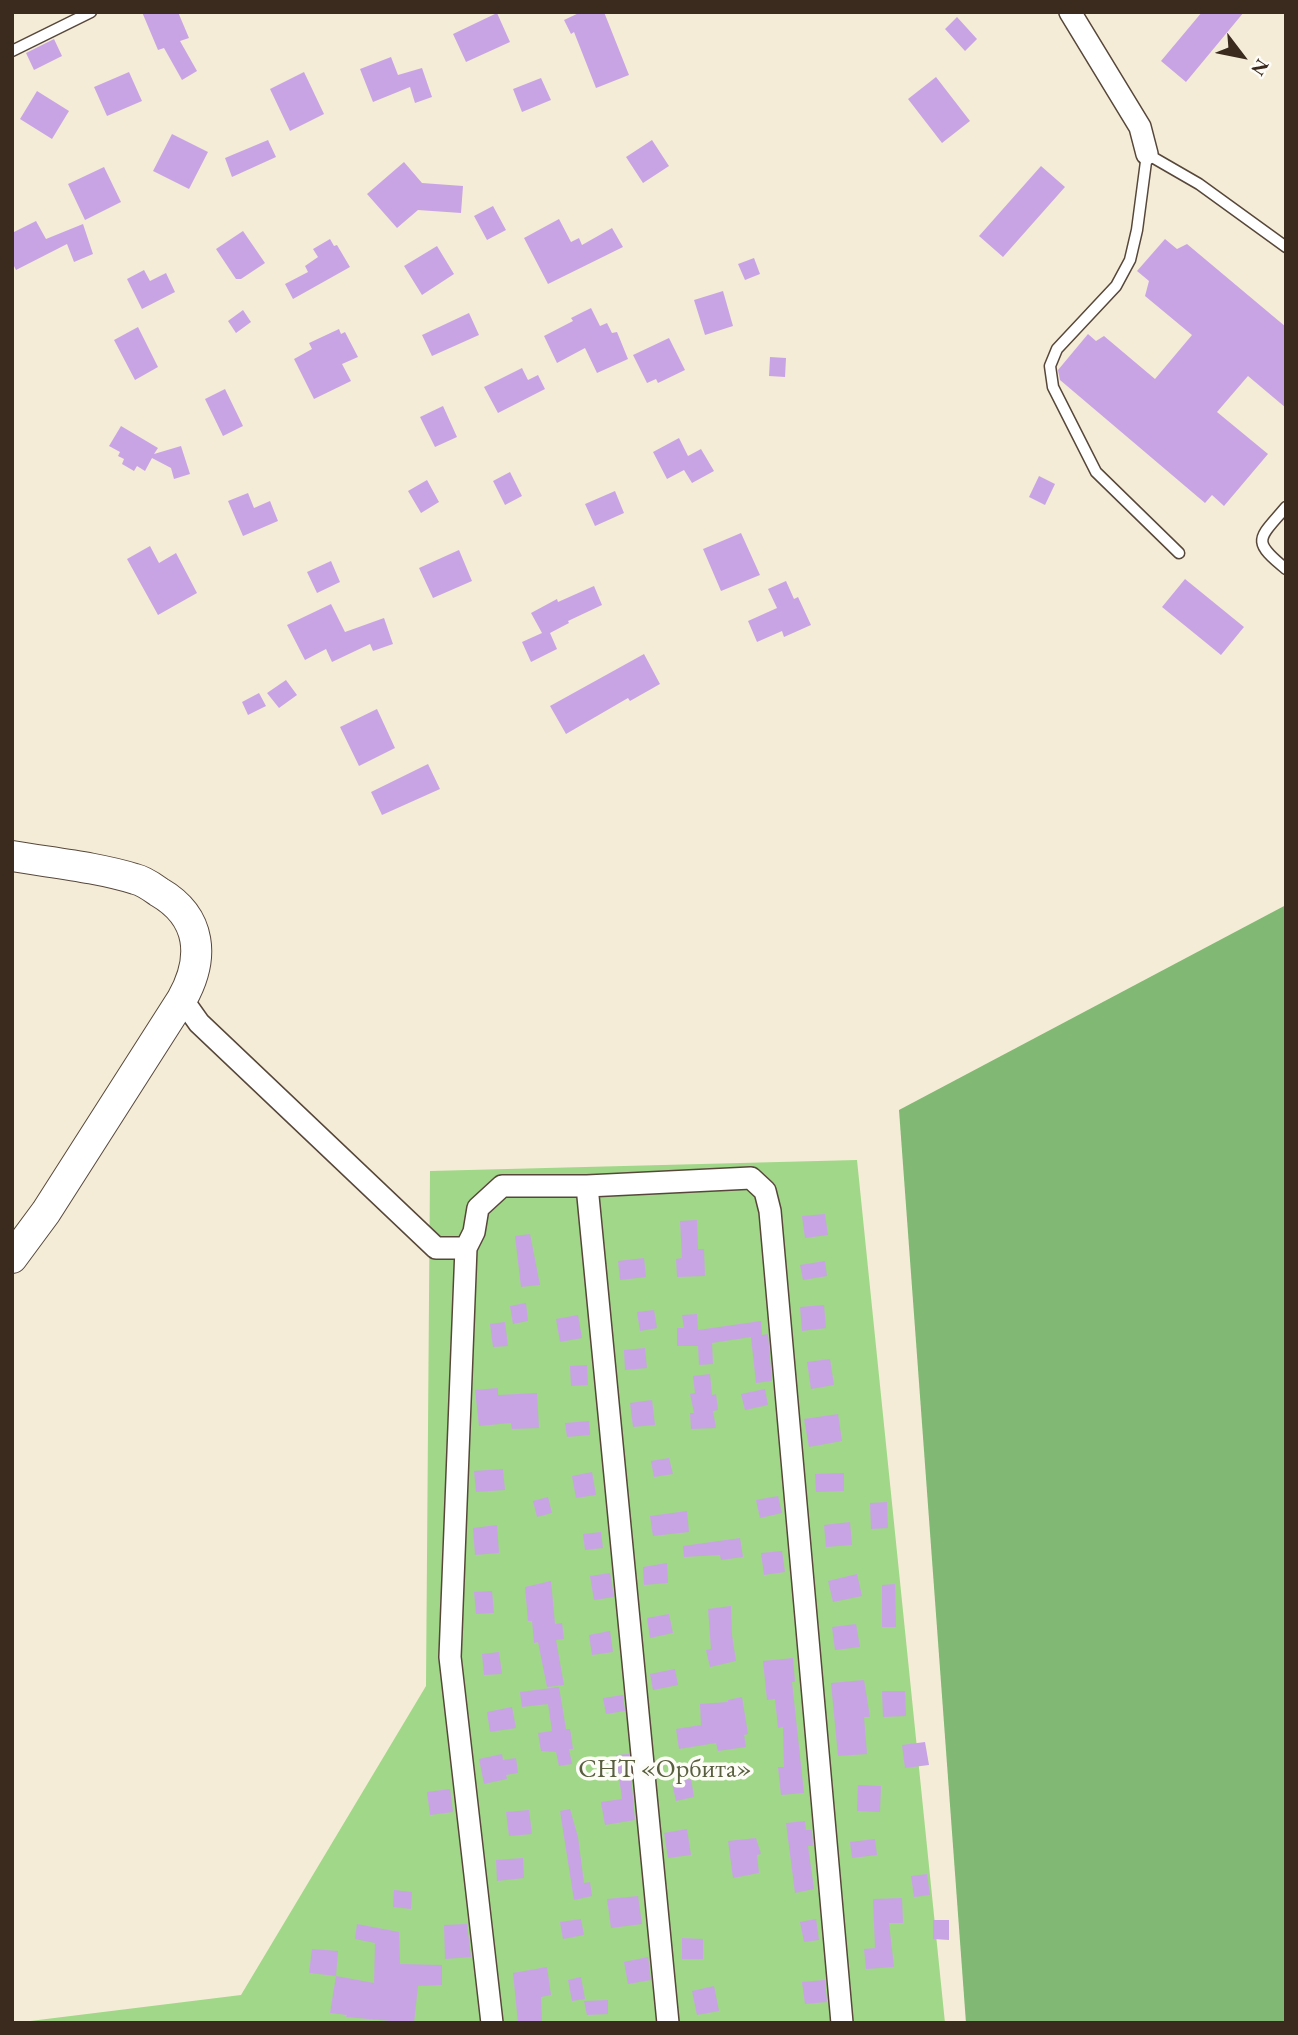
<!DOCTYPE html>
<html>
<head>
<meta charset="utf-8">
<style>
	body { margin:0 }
	#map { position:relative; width:1298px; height:2035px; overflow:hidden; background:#f4ecd6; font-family:"EB Garamond",serif }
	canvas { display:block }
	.frame { position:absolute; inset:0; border:14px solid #3b2a1e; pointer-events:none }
	.north { position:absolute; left:1207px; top:21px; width:70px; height:70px; -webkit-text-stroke:5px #fdfcf7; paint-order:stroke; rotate:122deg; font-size:19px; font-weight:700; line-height:28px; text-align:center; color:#3b2a1e }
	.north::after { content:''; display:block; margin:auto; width:24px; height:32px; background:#3b2a1e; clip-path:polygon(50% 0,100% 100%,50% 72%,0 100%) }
</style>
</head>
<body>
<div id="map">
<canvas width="1298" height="2035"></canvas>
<div class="frame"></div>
<div class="north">N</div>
</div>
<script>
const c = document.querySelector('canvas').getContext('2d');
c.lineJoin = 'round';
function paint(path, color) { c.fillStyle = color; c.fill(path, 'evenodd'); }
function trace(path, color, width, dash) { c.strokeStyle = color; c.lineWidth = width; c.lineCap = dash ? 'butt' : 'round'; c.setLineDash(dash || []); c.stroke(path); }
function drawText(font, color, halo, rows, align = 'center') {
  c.font = font + ' "EB Garamond",serif'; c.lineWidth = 7; c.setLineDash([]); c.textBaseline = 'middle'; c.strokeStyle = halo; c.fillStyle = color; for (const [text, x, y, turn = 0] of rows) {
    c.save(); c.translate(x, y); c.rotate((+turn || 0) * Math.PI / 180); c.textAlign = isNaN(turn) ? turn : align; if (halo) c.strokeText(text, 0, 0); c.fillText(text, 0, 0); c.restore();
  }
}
const green = new Path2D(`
	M 857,1160 L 945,2023 L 14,2023 L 241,1995 L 426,1686 L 430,1171 Z`);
const forest = new Path2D(`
	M 1286,905 L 1286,2023 L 966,2023 L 899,1110 Z`);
const building = new Path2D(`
	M 142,12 L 178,12 L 189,38 L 180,41 L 197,71 L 182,80 L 164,48 L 158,50 Z
	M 581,12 L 604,12 L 629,75 L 596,88 L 574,32 L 571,34 L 564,20 Z
	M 1202,12 L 1244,12 L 1186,82 L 1161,61 Z
	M 497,13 L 510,42 L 466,62 L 453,34 Z
	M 957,17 L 977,39 L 965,51 L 945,29 Z
	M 54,39 L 62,56 L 34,70 L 26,53 Z
	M 391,57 L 398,75 L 422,68 L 432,97 L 415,103 L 410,87 L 373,102 L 360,69 Z
	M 129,72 L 142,101 L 107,116 L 94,87 Z
	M 304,72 L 324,114 L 290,131 L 270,89 Z
	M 936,77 L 970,121 L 942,143 L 908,99 Z
	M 541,78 L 551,100 L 522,112 L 513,89 Z
	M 37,91 L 69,111 L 52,139 L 20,119 Z
	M 172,134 L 208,152 L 189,189 L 153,171 Z
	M 268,140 L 276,157 L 232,177 L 225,158 Z
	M 652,140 L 669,166 L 643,183 L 626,157 Z
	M 404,162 L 422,183 L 463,186 L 461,213 L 418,210 L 397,228 L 367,194 Z
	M 1041,166 L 1065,187 L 1003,257 L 979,236 Z
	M 104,167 L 121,202 L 85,220 L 68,184 Z
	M 493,206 L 506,230 L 487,240 L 474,216 Z
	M 559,219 L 571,242 L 579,238 L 582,245 L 612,228 L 623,247 L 548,284 L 524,238 Z
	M 36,221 L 46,239 L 83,224 L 93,254 L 74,262 L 67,244 L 16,270 L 12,262 L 12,233 Z
	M 243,231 L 265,263 L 241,279 L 236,279 L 216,249 Z
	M 330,239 L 334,246 L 337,245 L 350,267 L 293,299 L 285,284 L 308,272 L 305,266 L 318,257 L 313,249 Z
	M 1165,239 L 1177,249 L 1187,244 L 1286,327 L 1286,408 L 1248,376 L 1217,412 L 1268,454 L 1224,506 L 1212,495 L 1205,503 L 1060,380 L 1058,370 L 1088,334 L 1096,341 L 1104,336 L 1155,379 L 1192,335 L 1145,296 L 1149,281 L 1137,271 Z
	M 437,246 L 454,274 L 422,295 L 404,266 Z
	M 754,258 L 760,274 L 745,280 L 738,264 Z
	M 144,270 L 150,281 L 166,273 L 175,292 L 142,309 L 127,279 Z
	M 723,291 L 733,326 L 705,335 L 694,300 Z
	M 591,308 L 600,326 L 607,323 L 612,333 L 617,332 L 628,359 L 597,373 L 585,348 L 557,363 L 544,336 L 573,321 L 571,318 Z
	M 243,310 L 251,322 L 236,333 L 228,321 Z
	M 469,313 L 479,335 L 432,356 L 422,335 Z
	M 138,327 L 158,367 L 135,380 L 114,340 Z
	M 339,329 L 341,334 L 345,332 L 358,357 L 342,364 L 351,381 L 314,399 L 294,359 L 312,349 L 309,343 Z
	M 669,338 L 685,370 L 658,383 L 656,379 L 647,383 L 633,355 Z
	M 770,357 L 786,358 L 785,377 L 769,376 Z
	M 522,368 L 528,380 L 538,375 L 545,389 L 498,413 L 484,387 Z
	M 225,389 L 243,426 L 223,436 L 205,399 Z
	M 443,406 L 457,437 L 435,447 L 420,417 Z
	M 121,426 L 158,448 L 154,454 L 181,446 L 190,474 L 174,479 L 171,468 L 152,458 L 145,471 L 137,466 L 134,471 L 122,464 L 124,459 L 118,456 L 120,452 L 109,446 Z
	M 679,438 L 688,456 L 701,449 L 714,471 L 692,483 L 684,470 L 667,479 L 653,452 Z
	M 510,472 L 522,496 L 505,505 L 493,481 Z
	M 1039,476 L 1055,484 L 1045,505 L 1029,497 Z
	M 427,480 L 439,502 L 421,513 L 408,491 Z
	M 615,491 L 624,513 L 595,526 L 585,504 Z
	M 248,493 L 254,508 L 270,501 L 278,521 L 243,536 L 228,501 Z
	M 741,533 L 760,575 L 721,591 L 703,549 Z
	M 150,546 L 159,563 L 176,553 L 197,593 L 158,615 L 127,559 Z
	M 459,550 L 472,581 L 433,598 L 419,568 Z
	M 331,561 L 340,582 L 317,593 L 307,572 Z
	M 1185,579 L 1244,627 L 1221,655 L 1162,607 Z
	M 786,581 L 794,599 L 798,597 L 811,625 L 784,637 L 782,631 L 757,642 L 748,621 L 777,608 L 768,589 Z
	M 594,586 L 602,605 L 568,621 L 569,623 L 550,633 L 557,649 L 531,662 L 522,642 L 542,633 L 531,613 L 557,599 L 558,602 Z
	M 331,604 L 345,632 L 384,618 L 393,644 L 373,651 L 370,644 L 332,662 L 326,649 L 305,660 L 287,625 Z
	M 644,654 L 660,684 L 630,701 L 628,698 L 566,734 L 550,706 Z
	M 286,680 L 297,695 L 279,708 L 267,693 Z
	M 259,693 L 266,706 L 248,715 L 242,702 Z
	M 377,709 L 395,748 L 359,766 L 340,727 Z
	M 428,764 L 440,789 L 382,815 L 371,792 Z
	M 825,1214 L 828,1235 L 805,1238 L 802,1216 Z
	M 697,1220 L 698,1249 L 704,1249 L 705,1276 L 677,1277 L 676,1259 L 682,1258 L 680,1221 Z
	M 530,1234 L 540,1285 L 521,1287 L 515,1236 Z
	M 644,1258 L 646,1277 L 620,1280 L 618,1261 Z
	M 825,1261 L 827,1276 L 803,1280 L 800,1265 Z
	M 526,1303 L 528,1321 L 513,1324 L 510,1306 Z
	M 824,1305 L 826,1328 L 802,1331 L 800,1307 Z
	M 654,1310 L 657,1328 L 640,1331 L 637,1312 Z
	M 697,1314 L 698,1330 L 761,1321 L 762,1335 L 768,1334 L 772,1381 L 756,1383 L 751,1337 L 712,1343 L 713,1364 L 699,1365 L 698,1346 L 677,1346 L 677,1328 L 684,1328 L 682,1315 Z
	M 578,1315 L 582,1338 L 560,1342 L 556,1319 Z
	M 505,1322 L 508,1346 L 493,1347 L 490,1324 Z
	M 645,1348 L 647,1368 L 625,1370 L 624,1350 Z
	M 830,1359 L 834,1385 L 811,1389 L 807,1362 Z
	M 587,1365 L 588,1385 L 571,1386 L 570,1366 Z
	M 710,1374 L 712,1395 L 716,1394 L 718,1410 L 713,1411 L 716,1428 L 691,1429 L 690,1413 L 694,1413 L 690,1394 L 695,1393 L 693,1376 Z
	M 498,1388 L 498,1395 L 537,1393 L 539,1428 L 512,1429 L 511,1423 L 479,1426 L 475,1390 Z
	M 765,1389 L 768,1405 L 745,1410 L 741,1394 Z
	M 652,1400 L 655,1425 L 633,1427 L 630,1403 Z
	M 838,1414 L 842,1441 L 809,1447 L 804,1419 Z
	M 589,1421 L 590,1435 L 567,1437 L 565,1423 Z
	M 669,1458 L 673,1474 L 654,1477 L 651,1461 Z
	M 503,1469 L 505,1490 L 476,1492 L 474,1471 Z
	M 592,1472 L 596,1495 L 576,1498 L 572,1476 Z
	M 844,1473 L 844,1491 L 816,1492 L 815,1474 Z
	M 778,1496 L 782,1513 L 760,1518 L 756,1500 Z
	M 548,1497 L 552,1513 L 537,1517 L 533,1501 Z
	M 887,1502 L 888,1528 L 871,1529 L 870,1503 Z
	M 687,1511 L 689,1532 L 653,1536 L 650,1516 Z
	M 850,1522 L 852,1545 L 826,1547 L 824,1525 Z
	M 497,1525 L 499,1553 L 475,1555 L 473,1528 Z
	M 601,1532 L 603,1548 L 585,1550 L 583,1534 Z
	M 740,1538 L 743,1557 L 721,1560 L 720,1555 L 684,1557 L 683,1546 Z
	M 782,1551 L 785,1572 L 764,1575 L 761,1553 Z
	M 667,1563 L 668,1583 L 644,1585 L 643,1567 Z
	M 610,1573 L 614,1597 L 594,1600 L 590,1576 Z
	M 857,1574 L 862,1596 L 833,1602 L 828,1581 Z
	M 551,1581 L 555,1624 L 562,1623 L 564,1639 L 556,1640 L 564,1685 L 547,1687 L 538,1642 L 534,1643 L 532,1621 L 528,1621 L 525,1587 Z
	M 895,1584 L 896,1627 L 882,1627 L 882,1585 Z
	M 492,1591 L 494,1613 L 476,1614 L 474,1592 Z
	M 731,1606 L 732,1635 L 736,1661 L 710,1667 L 706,1650 L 711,1649 L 708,1609 Z
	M 669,1614 L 673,1633 L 650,1638 L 647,1618 Z
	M 856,1624 L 860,1647 L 835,1650 L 832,1627 Z
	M 610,1631 L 613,1652 L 592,1655 L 589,1635 Z
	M 499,1652 L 502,1674 L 484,1675 L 482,1654 Z
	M 793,1658 L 795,1682 L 792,1682 L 804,1793 L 781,1795 L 778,1767 L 784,1767 L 783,1727 L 778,1728 L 775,1699 L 767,1700 L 763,1661 Z
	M 675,1669 L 678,1685 L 653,1690 L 650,1674 Z
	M 864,1680 L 870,1717 L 864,1717 L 867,1754 L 838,1756 L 831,1683 Z
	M 559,1687 L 566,1729 L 570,1729 L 573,1749 L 569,1749 L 572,1764 L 559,1766 L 556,1752 L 541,1751 L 538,1733 L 552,1731 L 548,1704 L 522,1707 L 520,1692 Z
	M 882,1691 L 905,1691 L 906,1716 L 883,1717 Z
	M 623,1695 L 625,1711 L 606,1714 L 603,1698 Z
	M 742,1697 L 748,1734 L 744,1735 L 746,1747 L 718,1751 L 716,1743 L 679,1749 L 676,1729 L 701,1725 L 700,1704 L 728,1702 L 728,1700 Z
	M 512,1707 L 516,1728 L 490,1732 L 487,1712 Z
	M 925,1742 L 929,1765 L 905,1768 L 902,1745 Z
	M 502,1754 L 503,1760 L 516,1758 L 518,1773 L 506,1775 L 507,1779 L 484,1784 L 479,1759 Z
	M 629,1754 L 635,1820 L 605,1825 L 601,1802 L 622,1799 L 616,1755 Z
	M 691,1779 L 694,1797 L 676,1801 L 672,1783 Z
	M 858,1785 L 881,1786 L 880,1812 L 857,1811 Z
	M 450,1789 L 453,1812 L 430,1815 L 427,1792 Z
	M 570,1809 L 578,1837 L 584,1883 L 590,1882 L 592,1896 L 574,1900 L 560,1811 Z
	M 529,1810 L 532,1834 L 509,1836 L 506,1812 Z
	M 805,1821 L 806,1830 L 812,1830 L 813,1846 L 808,1846 L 814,1889 L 795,1893 L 786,1823 Z
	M 687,1829 L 691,1855 L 668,1858 L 664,1833 Z
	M 756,1838 L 761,1854 L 757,1855 L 759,1873 L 733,1878 L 728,1841 Z
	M 875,1839 L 877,1855 L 852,1858 L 850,1842 Z
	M 523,1858 L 524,1878 L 497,1881 L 496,1860 Z
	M 927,1874 L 930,1895 L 914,1897 L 911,1876 Z
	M 394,1890 L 412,1892 L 411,1909 L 393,1907 Z
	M 638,1896 L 642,1924 L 611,1928 L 607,1899 Z
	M 902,1898 L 903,1923 L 889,1923 L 894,1967 L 866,1969 L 864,1949 L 875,1948 L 873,1899 Z
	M 581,1919 L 584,1935 L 563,1939 L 560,1922 Z
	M 816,1919 L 819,1940 L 804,1942 L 800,1922 Z
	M 933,1920 L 949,1920 L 949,1940 L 933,1939 Z
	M 357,1924 L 399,1932 L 400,1964 L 442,1965 L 442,1985 L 418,1986 L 414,2023 L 346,2017 L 347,2015 L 330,2013 L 336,1976 L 374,1983 L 375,1943 L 355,1939 Z
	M 467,1924 L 471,1957 L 445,1959 L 444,1925 Z
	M 682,1938 L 703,1939 L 703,1959 L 682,1959 Z
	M 312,1949 L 338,1951 L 336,1976 L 309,1973 Z
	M 648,1957 L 651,1980 L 628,1984 L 624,1962 Z
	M 547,1967 L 551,1995 L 541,1997 L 542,2023 L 518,2023 L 513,1973 Z
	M 581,1977 L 585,1999 L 572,2001 L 568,1980 Z
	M 825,1980 L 827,2002 L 805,2004 L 802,1982 Z
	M 714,1986 L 719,2011 L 697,2015 L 692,1991 Z
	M 608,2000 L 608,2014 L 587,2015 L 584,2001 Z`);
const lane = new Path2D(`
	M 12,51 L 91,12
	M 1286,507 C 1259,539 1250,540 1286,569
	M 1179,553 L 1096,472 L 1053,387 L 1050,366 L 1057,349 L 1116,286 L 1130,260 L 1137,230 L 1147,154 L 1199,184 L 1286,247`);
const street = new Path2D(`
	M 1070,12 L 1140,127 L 1147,154
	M 182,999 L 199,1023 L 436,1248 L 466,1248
	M 587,1186 L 668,2023
	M 492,2023 L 450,1657 L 466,1248 L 474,1232 L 478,1208 L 502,1186 L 587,1186 L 751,1178 L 765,1191 L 770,1211 L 842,2023`);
const secondary = new Path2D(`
	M 12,856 C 53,863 96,867 135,879 C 144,881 152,887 159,892 C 202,917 205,958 182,999 L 46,1212 L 12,1258`);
const parkNames = [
	["СНТ «Орбита»",665,1770]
];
paint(green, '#a0d788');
paint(forest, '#80b874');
paint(building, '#c9a4e5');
trace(lane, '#57473a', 13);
trace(street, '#57473a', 24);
trace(secondary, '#57473a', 32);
trace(lane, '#fff', 10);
trace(street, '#fff', 21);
trace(secondary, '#fff', 30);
drawText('26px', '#595e3e', '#fdfcf7', parkNames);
</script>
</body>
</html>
